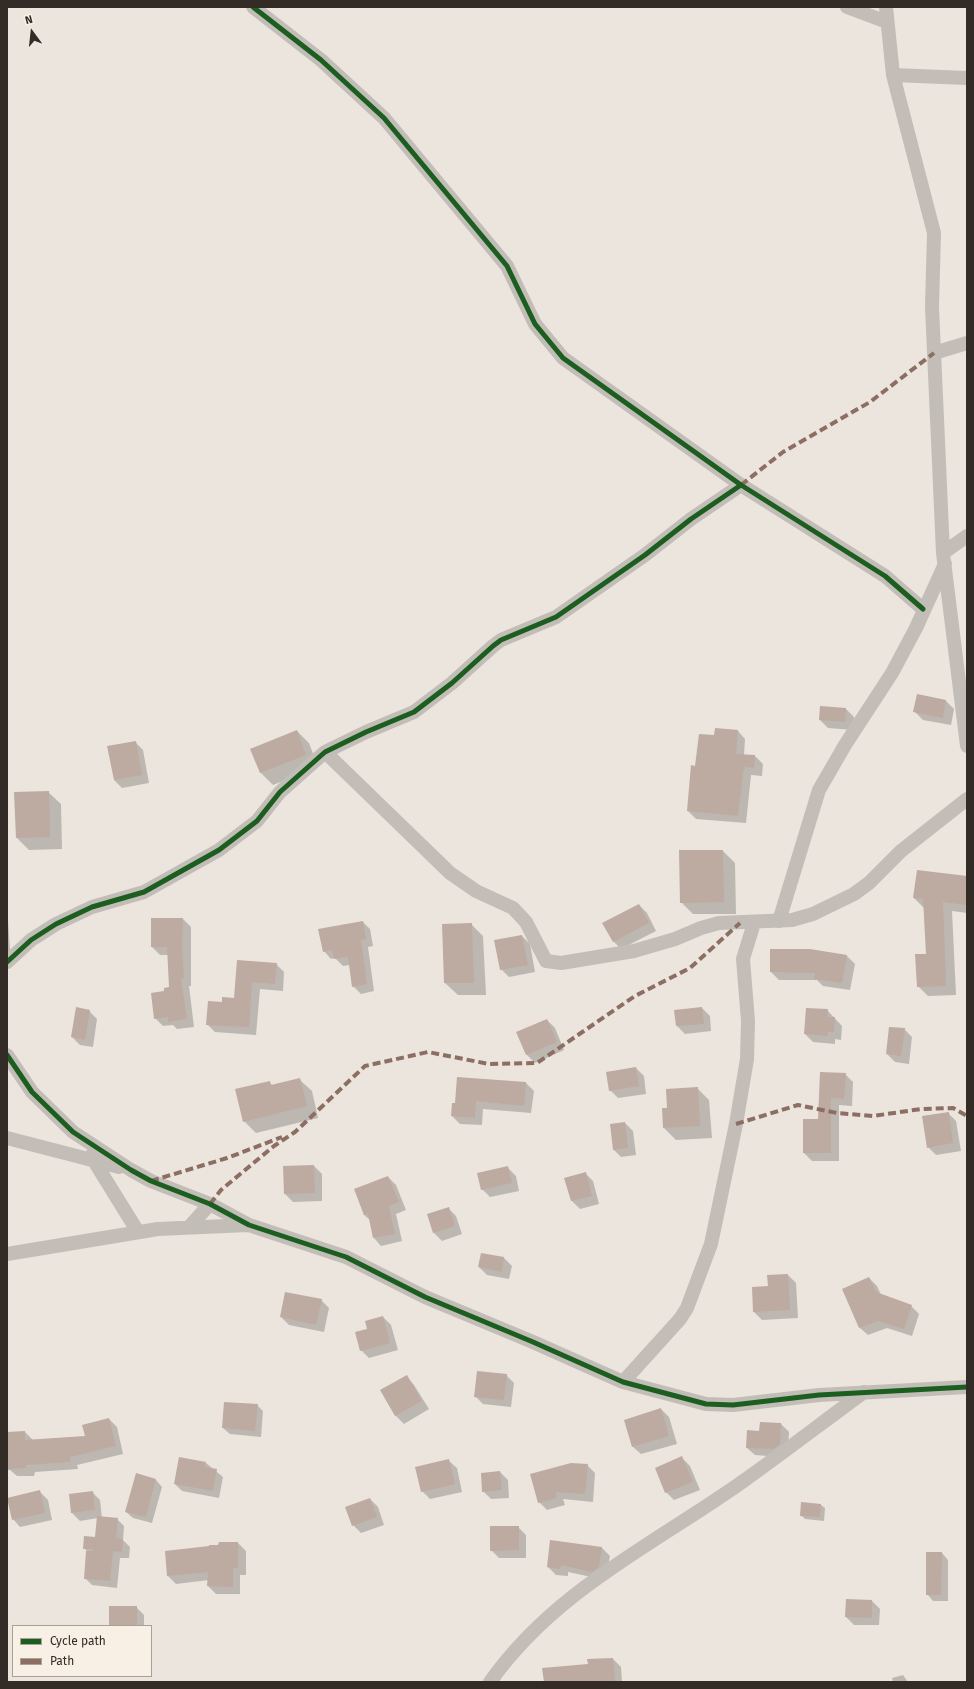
<!DOCTYPE html>
<html>
<head>
<meta charset="utf-8">
<style>
	body { margin:0 }
	#map { position:relative; width:974px; height:1689px; overflow:hidden; background:#ebe5de; font-family:"Fira Sans",sans-serif }
	canvas { display:block }
	.frame { position:absolute; inset:0; border:8px solid #332b26; pointer-events:none }
	.legend { position:absolute; left:12px; top:1625px; width:140px; height:52px; box-sizing:border-box; background:#f8f0e5; border:1px solid #a9a199; margin:0; padding:5px 7px; list-style:none; font-size:12px; color:#332b26 }
	.legend li { display:flex; align-items:center; gap:8px; height:20px }
	.legend b { width:20px; border:1px solid #a9a199 }
	.north { position:absolute; left:12px; top:12px; width:40px; height:40px; -webkit-text-stroke:3px #f8f0e5; paint-order:stroke; rotate:345deg; font-size:11px; font-weight:700; line-height:16px; text-align:center; color:#332b26 }
	.north::after { content:''; display:block; margin:auto; width:14px; height:18px; background:#332b26; clip-path:polygon(50% 0,100% 100%,50% 72%,0 100%) }
</style>
</head>
<body>
<div id="map">
<canvas width="974" height="1689"></canvas>
<div class="frame"></div>
<ul class="legend">
<li><b style="height:5px;background:#1b5e20"></b>Cycle path</li>
<li><b style="height:5px;background:#8d6e63"></b>Path</li>
</ul>
<div class="north">N</div>
</div>
<script>
const c = document.querySelector('canvas').getContext('2d');
c.lineJoin = 'round';
function paint(path, color) { c.fillStyle = color; c.fill(path, 'evenodd'); }
function trace(path, color, width, dash) { c.strokeStyle = color; c.lineWidth = width; c.lineCap = dash ? 'butt' : 'round'; c.setLineDash(dash || []); c.stroke(path); }
const shadow = new Path2D(`
	M 946,701 L 954,709 L 951,725 L 923,720 L 915,712 Z
	M 821,707 L 846,709 L 854,717 L 853,730 L 828,728 L 820,720 Z
	M 297,731 L 309,743 L 318,767 L 273,785 L 261,773 L 251,749 Z
	M 738,731 L 745,739 L 744,755 L 755,756 L 763,764 L 762,776 L 751,775 L 746,823 L 696,819 L 688,811 L 696,767 L 715,737 Z
	M 135,742 L 143,750 L 149,783 L 122,788 L 114,780 Z
	M 48,792 L 61,804 L 62,849 L 29,850 L 17,838 Z
	M 723,851 L 735,863 L 736,914 L 693,914 L 681,902 Z
	M 918,871 L 967,877 L 967,913 L 952,911 L 956,995 L 928,996 L 918,986 L 927,955 L 924,908 L 914,898 Z
	M 7,904 L 11,965 L 7,966 Z
	M 639,905 L 647,913 L 656,931 L 621,949 L 613,941 Z
	M 183,919 L 191,927 L 191,986 L 189,986 L 194,1027 L 177,1029 L 173,1025 L 163,1026 L 155,1018 L 165,992 L 170,988 L 169,955 L 160,955 L 152,947 Z
	M 363,922 L 370,929 L 373,946 L 368,947 L 374,991 L 361,994 L 353,986 L 350,965 L 343,966 L 335,958 L 331,959 L 324,951 Z
	M 471,924 L 483,936 L 486,995 L 458,995 L 445,983 Z
	M 522,936 L 530,944 L 535,972 L 509,977 L 501,969 Z
	M 771,950 L 847,956 L 855,964 L 850,990 L 823,986 L 817,980 L 779,980 L 771,972 Z
	M 238,962 L 276,964 L 284,972 L 283,991 L 260,989 L 256,1035 L 215,1032 L 207,1024 L 223,1003 L 235,999 Z
	M 702,1008 L 710,1016 L 711,1031 L 685,1034 L 677,1026 L 675,1011 Z
	M 827,1010 L 842,1026 L 841,1040 L 835,1039 L 835,1044 L 813,1042 L 805,1034 Z
	M 89,1011 L 97,1019 L 93,1047 L 80,1045 L 72,1037 Z
	M 547,1020 L 555,1028 L 564,1050 L 535,1063 L 527,1055 L 518,1032 Z
	M 904,1029 L 912,1037 L 909,1064 L 895,1062 L 887,1054 Z
	M 636,1068 L 644,1076 L 646,1094 L 618,1098 L 610,1090 Z
	M 821,1074 L 845,1074 L 853,1082 L 852,1106 L 839,1105 L 839,1161 L 812,1161 L 804,1153 L 819,1120 Z
	M 300,1080 L 312,1091 L 318,1118 L 256,1133 L 244,1121 L 269,1082 L 273,1086 Z
	M 526,1083 L 534,1091 L 531,1113 L 483,1109 L 482,1125 L 460,1124 L 452,1116 L 456,1104 Z
	M 697,1088 L 709,1100 L 712,1138 L 676,1140 L 664,1128 L 668,1108 Z
	M 948,1113 L 956,1121 L 961,1151 L 936,1155 L 928,1147 Z
	M 625,1123 L 633,1131 L 636,1155 L 621,1157 L 613,1149 Z
	M 314,1166 L 322,1174 L 322,1201 L 293,1202 L 285,1194 Z
	M 508,1168 L 516,1176 L 519,1191 L 490,1197 L 482,1189 Z
	M 585,1173 L 593,1181 L 599,1204 L 580,1209 L 572,1201 L 566,1178 Z
	M 388,1177 L 396,1185 L 406,1210 L 396,1214 L 402,1241 L 381,1246 L 374,1238 L 370,1220 L 364,1215 L 355,1189 Z
	M 448,1208 L 456,1216 L 462,1234 L 442,1241 L 434,1233 Z
	M 504,1258 L 512,1266 L 509,1279 L 487,1275 L 479,1267 Z
	M 788,1275 L 796,1283 L 798,1318 L 762,1320 L 754,1312 L 753,1288 L 769,1287 Z
	M 869,1278 L 877,1286 L 881,1295 L 911,1306 L 919,1314 L 912,1336 L 887,1328 L 868,1335 L 860,1328 Z
	M 321,1300 L 329,1308 L 324,1332 L 289,1325 L 281,1317 Z
	M 383,1317 L 391,1325 L 398,1350 L 369,1358 L 361,1350 Z
	M 506,1375 L 514,1383 L 511,1407 L 483,1404 L 475,1396 Z
	M 407,1377 L 414,1385 L 429,1409 L 404,1424 L 396,1416 L 381,1390 Z
	M 257,1405 L 263,1411 L 261,1437 L 230,1434 L 223,1428 Z
	M 661,1409 L 669,1417 L 677,1444 L 641,1454 L 633,1447 Z
	M 109,1419 L 117,1427 L 123,1454 L 77,1465 L 78,1469 L 35,1472 L 34,1476 L 17,1476 L 10,1470 L 7,1470 L 7,1434 L 25,1432 L 33,1440 L 87,1437 Z
	M 781,1424 L 789,1432 L 788,1452 L 781,1457 L 755,1455 L 747,1448 L 760,1432 Z
	M 682,1458 L 690,1466 L 700,1490 L 674,1500 L 666,1492 Z
	M 449,1461 L 457,1468 L 462,1492 L 430,1499 L 422,1491 Z
	M 206,1463 L 223,1477 L 219,1498 L 182,1491 L 175,1484 Z
	M 587,1465 L 595,1473 L 593,1502 L 563,1499 L 565,1505 L 547,1510 L 539,1502 Z
	M 500,1472 L 508,1480 L 509,1498 L 491,1499 L 483,1491 Z
	M 137,1475 L 156,1480 L 162,1487 L 152,1523 L 133,1518 L 126,1512 Z
	M 40,1492 L 48,1500 L 52,1520 L 20,1527 L 13,1519 Z
	M 92,1492 L 100,1500 L 102,1518 L 117,1519 L 124,1526 L 123,1540 L 130,1547 L 129,1558 L 120,1558 L 117,1588 L 92,1585 L 85,1578 L 87,1551 L 84,1548 L 96,1538 L 98,1518 L 80,1521 L 72,1513 Z
	M 370,1499 L 378,1507 L 384,1525 L 361,1533 L 353,1525 Z
	M 821,1505 L 825,1508 L 824,1521 L 805,1519 L 801,1515 Z
	M 518,1527 L 526,1535 L 526,1558 L 499,1558 L 491,1550 Z
	M 551,1541 L 602,1548 L 610,1556 L 606,1575 L 601,1579 L 568,1572 L 568,1576 L 556,1575 L 548,1567 Z
	M 238,1543 L 246,1551 L 246,1575 L 240,1575 L 240,1594 L 216,1594 L 208,1586 L 209,1580 L 176,1584 L 168,1576 L 166,1552 Z
	M 942,1553 L 948,1560 L 948,1601 L 933,1601 L 927,1594 Z
	M 872,1601 L 880,1609 L 879,1625 L 854,1625 L 846,1617 Z
	M 136,1607 L 144,1615 L 144,1626 L 110,1626 Z
	M 613,1659 L 621,1667 L 622,1682 L 545,1682 L 589,1665 L 588,1660 Z
	M 903,1675 L 908,1682 L 893,1682 L 892,1678 Z`);
const building = new Path2D(`
	M 917,694 L 946,700 L 943,718 L 913,712 Z
	M 820,706 L 846,708 L 845,722 L 819,720 Z
	M 715,728 L 738,730 L 736,754 L 755,755 L 754,768 L 744,767 L 738,816 L 687,811 L 691,765 L 695,766 L 699,734 L 714,735 Z
	M 297,730 L 306,755 L 260,773 L 250,749 Z
	M 136,741 L 142,775 L 114,780 L 107,746 Z
	M 49,791 L 50,837 L 16,838 L 14,792 Z
	M 679,850 L 723,850 L 724,902 L 680,903 Z
	M 917,870 L 967,876 L 966,905 L 943,902 L 946,986 L 917,987 L 915,954 L 926,954 L 923,899 L 913,898 Z
	M 639,904 L 649,923 L 613,942 L 602,923 Z
	M 151,918 L 183,918 L 182,947 L 184,978 L 181,979 L 187,1019 L 168,1022 L 168,1017 L 154,1019 L 151,993 L 164,991 L 164,988 L 169,987 L 167,947 L 151,947 Z
	M 363,921 L 366,939 L 361,940 L 367,984 L 352,987 L 348,957 L 334,959 L 332,950 L 323,952 L 318,929 Z
	M 472,923 L 474,983 L 444,983 L 442,924 Z
	M 522,935 L 528,965 L 500,970 L 494,940 Z
	M 770,949 L 810,949 L 847,955 L 842,983 L 814,979 L 815,973 L 770,972 Z
	M 237,960 L 277,963 L 275,984 L 252,982 L 249,1027 L 206,1025 L 208,1001 L 222,1002 L 222,997 L 234,998 Z
	M 76,1007 L 90,1010 L 85,1040 L 71,1037 Z
	M 702,1007 L 704,1024 L 676,1026 L 674,1010 Z
	M 806,1008 L 828,1009 L 827,1017 L 835,1017 L 834,1032 L 828,1032 L 827,1036 L 804,1034 Z
	M 547,1019 L 557,1042 L 526,1055 L 516,1032 Z
	M 889,1027 L 905,1028 L 901,1056 L 886,1054 Z
	M 636,1067 L 639,1086 L 609,1091 L 606,1072 Z
	M 820,1072 L 846,1073 L 844,1099 L 831,1098 L 831,1153 L 803,1153 L 803,1119 L 818,1119 Z
	M 457,1077 L 526,1082 L 524,1106 L 476,1101 L 475,1118 L 451,1116 L 452,1103 L 455,1103 Z
	M 300,1078 L 307,1106 L 243,1122 L 235,1089 L 270,1081 L 271,1085 Z
	M 698,1087 L 700,1126 L 663,1128 L 662,1108 L 667,1108 L 666,1089 Z
	M 949,1112 L 953,1143 L 927,1148 L 922,1116 Z
	M 625,1122 L 628,1148 L 613,1150 L 610,1124 Z
	M 314,1165 L 315,1193 L 284,1194 L 283,1166 Z
	M 508,1166 L 512,1183 L 481,1190 L 477,1173 Z
	M 586,1172 L 592,1196 L 571,1201 L 564,1178 Z
	M 388,1176 L 399,1202 L 389,1206 L 395,1234 L 373,1238 L 368,1214 L 364,1215 L 354,1189 Z
	M 449,1207 L 455,1226 L 433,1233 L 427,1214 Z
	M 481,1253 L 504,1257 L 502,1272 L 478,1267 Z
	M 788,1274 L 790,1310 L 753,1312 L 752,1287 L 768,1286 L 767,1275 Z
	M 869,1277 L 876,1292 L 912,1305 L 904,1329 L 878,1321 L 859,1328 L 842,1289 Z
	M 285,1292 L 322,1299 L 316,1325 L 280,1317 Z
	M 383,1316 L 390,1343 L 360,1351 L 355,1332 L 367,1329 L 365,1321 Z
	M 477,1371 L 507,1374 L 504,1400 L 474,1397 Z
	M 407,1375 L 422,1401 L 395,1416 L 380,1390 Z
	M 224,1402 L 258,1404 L 255,1431 L 222,1428 Z
	M 661,1408 L 669,1436 L 632,1447 L 624,1420 Z
	M 109,1418 L 116,1446 L 70,1457 L 70,1462 L 26,1465 L 26,1468 L 8,1469 L 7,1432 L 25,1431 L 25,1440 L 85,1436 L 82,1425 Z
	M 760,1422 L 781,1423 L 780,1444 L 773,1449 L 746,1448 L 747,1430 L 759,1431 Z
	M 682,1456 L 693,1482 L 665,1493 L 655,1468 Z
	M 179,1457 L 206,1462 L 205,1467 L 217,1469 L 213,1491 L 174,1484 Z
	M 449,1459 L 455,1484 L 421,1492 L 415,1467 Z
	M 571,1463 L 588,1464 L 585,1494 L 556,1492 L 557,1498 L 538,1503 L 530,1474 Z
	M 500,1471 L 502,1490 L 482,1492 L 481,1473 Z
	M 136,1473 L 156,1479 L 146,1517 L 125,1512 Z
	M 40,1490 L 45,1513 L 12,1520 L 7,1498 Z
	M 93,1491 L 95,1510 L 71,1513 L 69,1494 Z
	M 370,1498 L 377,1517 L 352,1526 L 345,1507 Z
	M 801,1502 L 821,1504 L 820,1517 L 800,1516 Z
	M 97,1516 L 118,1518 L 116,1538 L 123,1539 L 122,1552 L 113,1551 L 110,1581 L 84,1579 L 86,1551 L 93,1551 L 93,1549 L 83,1549 L 84,1536 L 95,1537 Z
	M 490,1526 L 519,1526 L 519,1550 L 490,1551 Z
	M 550,1540 L 602,1547 L 599,1567 L 592,1572 L 561,1565 L 560,1569 L 547,1567 Z
	M 219,1542 L 238,1542 L 238,1568 L 233,1568 L 233,1587 L 207,1586 L 208,1572 L 167,1576 L 165,1551 L 209,1546 L 209,1545 L 218,1545 Z
	M 926,1552 L 942,1552 L 941,1595 L 926,1595 Z
	M 846,1599 L 872,1600 L 872,1618 L 845,1617 Z
	M 109,1606 L 137,1606 L 137,1626 L 109,1626 Z
	M 613,1658 L 615,1682 L 544,1682 L 542,1668 L 588,1664 L 587,1659 Z`);
const minor = new Path2D(`
	M 253,7 L 321,60 L 384,118 L 507,266 L 535,324 L 563,358 L 741,485 L 885,576 L 923,609
	M 847,7 L 887,22
	M 886,7 L 893,75 L 934,233 L 932,307 L 943,553 L 967,746
	M 893,75 L 967,78
	M 934,353 L 967,343
	M 943,553 L 967,536
	M 325,752 L 450,873 L 476,891 L 513,908 L 526,922 L 546,961 L 561,963 L 634,951 L 675,939 L 701,928 L 719,923 L 792,920 L 813,914 L 854,894 L 869,883 L 901,851 L 967,799
	M 779,921 L 819,790 L 845,745 L 892,673 L 916,628 L 945,564
	M 7,962 L 31,940 L 56,924 L 92,907 L 144,892 L 219,850 L 257,821 L 280,792 L 325,752 L 366,732 L 414,712 L 452,683 L 493,646 L 501,640 L 556,617 L 645,555 L 691,519 L 741,485
	M 7,1055 L 32,1092 L 73,1132 L 131,1170 L 151,1181 L 210,1204 L 249,1225 L 346,1257 L 425,1297 L 533,1342 L 623,1382 L 706,1404 L 733,1405 L 819,1395 L 967,1387
	M 7,1138 L 119,1167
	M 91,1156 L 138,1232
	M 190,1226 L 210,1204
	M 7,1254 L 158,1229 L 248,1225
	M 623,1382 L 680,1319 L 687,1308 L 711,1244 L 736,1124 L 747,1059 L 748,1021 L 743,959 L 754,923
	M 490,1682 C 555,1590 653,1545 742,1482 C 783,1453 823,1422 864,1392`);
const quiet = new Path2D(`
	M 741,485 L 783,452 L 870,402 L 934,353
	M 736,1124 L 798,1105 L 837,1113 L 873,1116 L 921,1109 L 953,1108 L 967,1116
	M 151,1181 L 227,1158 L 282,1137
	M 210,1204 L 221,1190 L 274,1146 L 295,1132 L 365,1066 L 428,1052 L 489,1064 L 537,1063 L 635,996 L 690,968 L 740,923`);
const cycleway = new Path2D(`
	M 253,7 L 321,60 L 384,118 L 507,266 L 535,324 L 563,358 L 741,485 L 885,576 L 923,609
	M 7,962 L 31,940 L 56,924 L 92,907 L 144,892 L 219,850 L 257,821 L 280,792 L 325,752 L 366,732 L 414,712 L 452,683 L 493,646 L 501,640 L 556,617 L 645,555 L 691,519 L 741,485
	M 7,1055 L 32,1092 L 73,1132 L 131,1170 L 151,1181 L 210,1204 L 249,1225 L 346,1257 L 425,1297 L 533,1342 L 623,1382 L 706,1404 L 733,1405 L 819,1395 L 967,1387`);
paint(shadow, '#0003');
paint(building, '#bdaaa0');
trace(minor, '#c3bdb8', 14);
trace(quiet, '#8d6e63', 4, [8, 4]);
trace(cycleway, '#1b5e20', 5);
</script>
</body>
</html>
